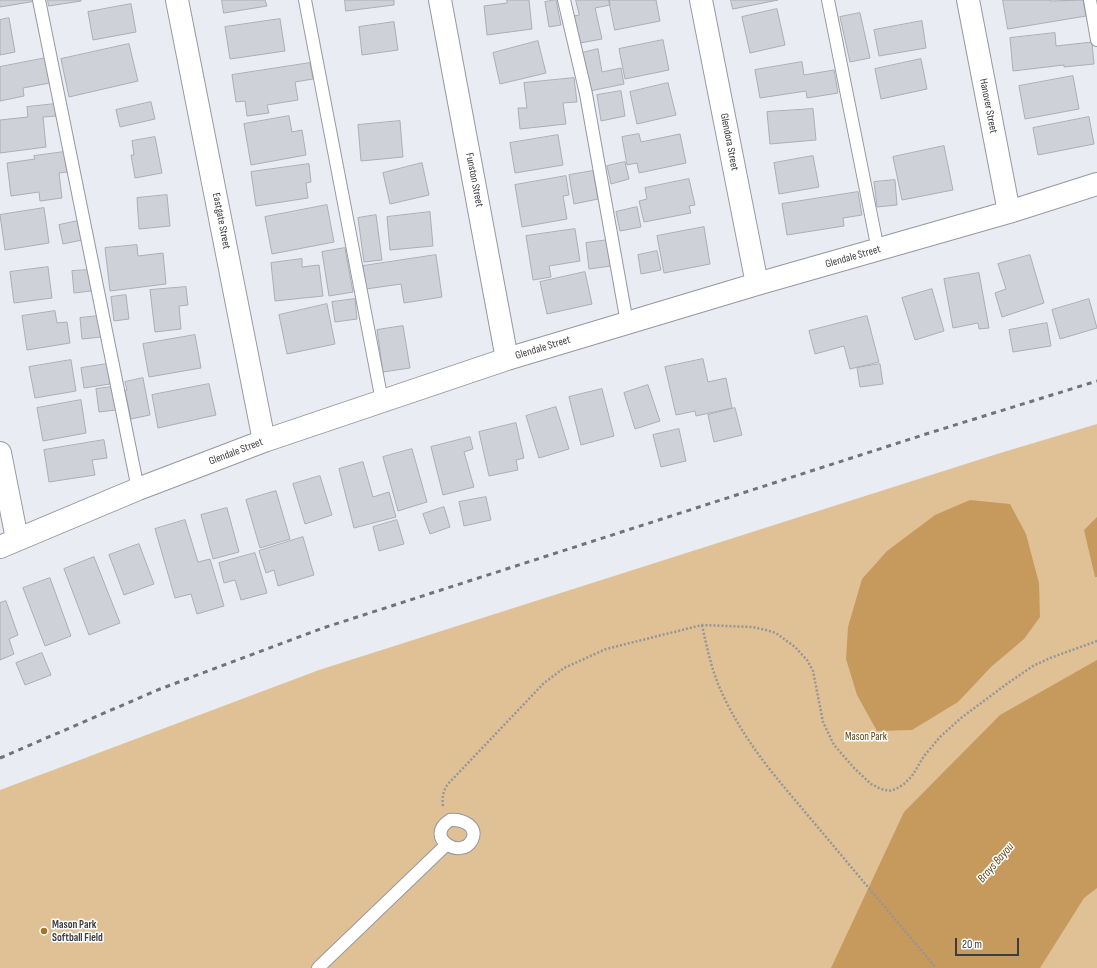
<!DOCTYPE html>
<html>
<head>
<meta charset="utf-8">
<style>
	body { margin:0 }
	#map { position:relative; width:1097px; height:968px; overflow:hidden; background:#e9ecf3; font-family:"Sofia Sans Condensed",sans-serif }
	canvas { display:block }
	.scale { position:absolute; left:955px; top:938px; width:64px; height:18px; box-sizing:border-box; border:2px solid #3c3d40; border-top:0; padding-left:5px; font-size:12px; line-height:14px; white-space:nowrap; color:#3c3d40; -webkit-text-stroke:3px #fff; paint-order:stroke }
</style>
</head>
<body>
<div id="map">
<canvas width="1097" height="968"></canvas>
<div class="scale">20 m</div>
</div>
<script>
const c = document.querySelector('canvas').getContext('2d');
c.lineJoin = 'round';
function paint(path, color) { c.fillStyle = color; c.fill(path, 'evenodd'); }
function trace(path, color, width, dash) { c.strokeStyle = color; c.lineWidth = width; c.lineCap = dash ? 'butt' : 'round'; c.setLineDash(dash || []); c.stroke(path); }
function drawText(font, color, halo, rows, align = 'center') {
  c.font = font + ' "Sofia Sans Condensed",sans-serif'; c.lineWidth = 3; c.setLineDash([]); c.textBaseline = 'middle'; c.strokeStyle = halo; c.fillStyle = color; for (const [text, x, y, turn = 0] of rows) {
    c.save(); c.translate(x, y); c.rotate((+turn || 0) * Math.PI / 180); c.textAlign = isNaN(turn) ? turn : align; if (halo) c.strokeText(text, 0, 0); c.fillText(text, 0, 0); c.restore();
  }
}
const green = new Path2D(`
	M 1097,424 L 1097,968 L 0,968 L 0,790 L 319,670 L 997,454 Z`);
const water = new Path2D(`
	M 970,500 L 1010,504 L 1026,534 L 1039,583 L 1040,617 L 1024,639 L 991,667 L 958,702 L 912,730 L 877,731 L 857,695 L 846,659 L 848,627 L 862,579 L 887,551 L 935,515 Z
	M 1097,517 L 1097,577 L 1095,577 L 1084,530 Z
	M 1097,660 L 1097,888 L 1084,898 L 1040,968 L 831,968 L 904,812 L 1000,715 Z`);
const building = new Path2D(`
	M 0,0 L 35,0 L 36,1 L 0,7 Z
	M 48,0 L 81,0 L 81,1 L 49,6 Z
	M 222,0 L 265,0 L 267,6 L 224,13 Z
	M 345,0 L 394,0 L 394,5 L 346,11 Z
	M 507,0 L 529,0 L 532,29 L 487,35 L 484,6 L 507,3 Z
	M 556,0 L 561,25 L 549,27 L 545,2 Z
	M 576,0 L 609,0 L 610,5 L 595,8 L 602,39 L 580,43 L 574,16 L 579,15 Z
	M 609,0 L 656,0 L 660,21 L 615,30 Z
	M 731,0 L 778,0 L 733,9 Z
	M 1003,0 L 1050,0 L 1050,1 L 1083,0 L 1086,16 L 1008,29 Z
	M 131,4 L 136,32 L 93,40 L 88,12 Z
	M 777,9 L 785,45 L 750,53 L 742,17 Z
	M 860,13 L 870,58 L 850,62 L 840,17 Z
	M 9,18 L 15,52 L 0,55 L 0,20 Z
	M 280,19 L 285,51 L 230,59 L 225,27 Z
	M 922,21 L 926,48 L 879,56 L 874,30 Z
	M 394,22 L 398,50 L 362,55 L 359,27 Z
	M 1055,33 L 1056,46 L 1092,42 L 1094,64 L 1064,67 L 1064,65 L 1013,71 L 1010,38 Z
	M 663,40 L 669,70 L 625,79 L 619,49 Z
	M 538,41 L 546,73 L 500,84 L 493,53 Z
	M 129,44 L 138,81 L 69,97 L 61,59 Z
	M 598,49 L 602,72 L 621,68 L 624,84 L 590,91 L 582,53 Z
	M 46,58 L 50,83 L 23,88 L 24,96 L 0,101 L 0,67 Z
	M 921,59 L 927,89 L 881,99 L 875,69 Z
	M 802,62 L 804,75 L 834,70 L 838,93 L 807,98 L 806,91 L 760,98 L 755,70 Z
	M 310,63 L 313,79 L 295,82 L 298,100 L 267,105 L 269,113 L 247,116 L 245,101 L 236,102 L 232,75 Z
	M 1073,76 L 1079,109 L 1025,119 L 1019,86 Z
	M 574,78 L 577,102 L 563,103 L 566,124 L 520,129 L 518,108 L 527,108 L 524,83 Z
	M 668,83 L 676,115 L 637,124 L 630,92 Z
	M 621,91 L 625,116 L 601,121 L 597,95 Z
	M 151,102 L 155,119 L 120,127 L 116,110 Z
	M 55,104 L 57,116 L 43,117 L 46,147 L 0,153 L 0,120 L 28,117 L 27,107 Z
	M 813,109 L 816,140 L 770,144 L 767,112 Z
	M 289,116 L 292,132 L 302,130 L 306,155 L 251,165 L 244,124 Z
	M 1089,117 L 1094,144 L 1038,155 L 1033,128 Z
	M 400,121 L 403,157 L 361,161 L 358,125 Z
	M 639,134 L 641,142 L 680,134 L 686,163 L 639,173 L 637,163 L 627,165 L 622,137 Z
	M 558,135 L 563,165 L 515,173 L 510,143 Z
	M 155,137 L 162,173 L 135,178 L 131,155 L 134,155 L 132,141 Z
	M 944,146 L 953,190 L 902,200 L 893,157 Z
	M 64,152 L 67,172 L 59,173 L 62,198 L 40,201 L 39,192 L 11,196 L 7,163 L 35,159 L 34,156 Z
	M 813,156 L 819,187 L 779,194 L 774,163 Z
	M 625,162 L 629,179 L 611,184 L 607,166 Z
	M 422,163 L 429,195 L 390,204 L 383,173 Z
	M 309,164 L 311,182 L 306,183 L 308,198 L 256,206 L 251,172 Z
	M 593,171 L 598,199 L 574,204 L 569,175 Z
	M 566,176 L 569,195 L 563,196 L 567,219 L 522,227 L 515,185 Z
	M 689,179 L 695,205 L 689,206 L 691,213 L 644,222 L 639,201 L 647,199 L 645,188 Z
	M 895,180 L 897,205 L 877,207 L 874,182 Z
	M 858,192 L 862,215 L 843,218 L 844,226 L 787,235 L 782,204 Z
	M 167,195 L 170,226 L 139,229 L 137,198 Z
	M 327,205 L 334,242 L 272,254 L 265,217 Z
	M 637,207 L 641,227 L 620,231 L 616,212 Z
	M 44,208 L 49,243 L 5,250 L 0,215 Z
	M 430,212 L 433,246 L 390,250 L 387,217 Z
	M 376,215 L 382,260 L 364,262 L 358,218 Z
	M 78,221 L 82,240 L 63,244 L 59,225 Z
	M 704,227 L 710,264 L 664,273 L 657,236 Z
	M 575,229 L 580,261 L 549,266 L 551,277 L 533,280 L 526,236 Z
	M 608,240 L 611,266 L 589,269 L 586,243 Z
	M 137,245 L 138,256 L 163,253 L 166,284 L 110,291 L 105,248 Z
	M 345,248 L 353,292 L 329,296 L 322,252 Z
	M 657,251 L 661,270 L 641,274 L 638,255 Z
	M 436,255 L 442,297 L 404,303 L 401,284 L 366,289 L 363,266 Z
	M 1030,255 L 1044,303 L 1002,317 L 995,293 L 1006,289 L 998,264 Z
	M 302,259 L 302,267 L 319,265 L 323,296 L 275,301 L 271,263 Z
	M 48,267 L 52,298 L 14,303 L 10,272 Z
	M 89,270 L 91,291 L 74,293 L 72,271 Z
	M 585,272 L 592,304 L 547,314 L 540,282 Z
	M 979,273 L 989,328 L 979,329 L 978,323 L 953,328 L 944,279 Z
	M 186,287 L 188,305 L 179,306 L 181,329 L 155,332 L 150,290 Z
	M 932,289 L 944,331 L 915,340 L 902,298 Z
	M 126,295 L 129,319 L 114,321 L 111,297 Z
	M 355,299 L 357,319 L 335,322 L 332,302 Z
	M 1089,299 L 1097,328 L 1060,339 L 1052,310 Z
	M 327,304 L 335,344 L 287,354 L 279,315 Z
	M 55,311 L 57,323 L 67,322 L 70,343 L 27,350 L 22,316 Z
	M 98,316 L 101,337 L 82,339 L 80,318 Z
	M 867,316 L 879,362 L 850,369 L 844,346 L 815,354 L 809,331 Z
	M 1047,323 L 1051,346 L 1013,352 L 1009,330 Z
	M 403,326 L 410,368 L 383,372 L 377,330 Z
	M 195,335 L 201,368 L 149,377 L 143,344 Z
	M 703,359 L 708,382 L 726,378 L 732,408 L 696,416 L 695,411 L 676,415 L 665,367 Z
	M 71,360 L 76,391 L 35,398 L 29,367 Z
	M 107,364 L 110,384 L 84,388 L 81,368 Z
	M 880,364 L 883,384 L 860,387 L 857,368 Z
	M 143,378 L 150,415 L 131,419 L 125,391 L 127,390 L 125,382 Z
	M 209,384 L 216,415 L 158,428 L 152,395 Z
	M 648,385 L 660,421 L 635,429 L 624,393 Z
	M 112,387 L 116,410 L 99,412 L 96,389 Z
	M 602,389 L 614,436 L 581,445 L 569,397 Z
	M 81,400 L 86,433 L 43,441 L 37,408 Z
	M 556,407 L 569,449 L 539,458 L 526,416 Z
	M 735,408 L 742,435 L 714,442 L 708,415 Z
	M 516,423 L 524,458 L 516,460 L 518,470 L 489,476 L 479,432 Z
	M 679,429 L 686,461 L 661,467 L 653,435 Z
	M 470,437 L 473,449 L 464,452 L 474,487 L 443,495 L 431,447 Z
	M 104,440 L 107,458 L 92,460 L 95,475 L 49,482 L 44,450 Z
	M 412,449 L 427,502 L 398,511 L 383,457 Z
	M 363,462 L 373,497 L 389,492 L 396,517 L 354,528 L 339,469 Z
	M 320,476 L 332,515 L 305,524 L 293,484 Z
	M 276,491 L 290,539 L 260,548 L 246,500 Z
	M 486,497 L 491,520 L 464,526 L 459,502 Z
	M 444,507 L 450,527 L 430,534 L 423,514 Z
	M 227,508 L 239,552 L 213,559 L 201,515 Z
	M 185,520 L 198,562 L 210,559 L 224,606 L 197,614 L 191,594 L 175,598 L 155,529 Z
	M 397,520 L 404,544 L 379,551 L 373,527 Z
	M 303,537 L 314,575 L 278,586 L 274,570 L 266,573 L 259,551 Z
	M 139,544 L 154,584 L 124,595 L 109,555 Z
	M 255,553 L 267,593 L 241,600 L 235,580 L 224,583 L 219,563 Z
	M 94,557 L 120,623 L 89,635 L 64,569 Z
	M 50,578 L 71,636 L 45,646 L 23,588 Z
	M 6,601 L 18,635 L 9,639 L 14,654 L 0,660 L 0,603 Z
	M 42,653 L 51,675 L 25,685 L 16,663 Z`);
const path = new Path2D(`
	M 702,625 C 707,648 712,672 722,693 C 738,728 760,758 784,787 L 936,968
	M 443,806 C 442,797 443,791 448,784 L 544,683 L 564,668 L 606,649 L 702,625 L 752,627 L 766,630 L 776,633 L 795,647 L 807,660 L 813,671 L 823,722 L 834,745 L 855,769 L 871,784 L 881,789 L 889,791 L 896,789 L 904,784 L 912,776 L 924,756 L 940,737 L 961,718 L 1008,683 L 1033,666 L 1050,658 L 1097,641`);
const service = new Path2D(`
	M 39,0 L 138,489
	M 305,0 L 382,401
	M 564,0 L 586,94 L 627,323
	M 828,0 L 878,250
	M 1090,0 L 1097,40
	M 450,820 C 462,819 479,826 472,840 C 461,861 423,837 450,820 Z
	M 318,968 L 446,845`);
const minor = new Path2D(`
	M 177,0 L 264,441
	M 440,0 L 507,359
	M 701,0 L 757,284
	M 968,0 L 1009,212
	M 0,453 L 17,539
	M 0,547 L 138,489 L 264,441 L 507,359 L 757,284 L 1009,212 L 1097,184`);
const rail = new Path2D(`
	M 0,758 L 160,689 L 323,628 L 926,434 L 1097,381`);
const markers = [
	[44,931,4,"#a47529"]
];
const streetNames = [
	["Hanover Street",988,106,79],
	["Glendora Street",729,142,79],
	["Funston Street",474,180,79],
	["Eastgate Street",221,221,79],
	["Glendale Street",853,257,-16],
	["Glendale Street",543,348,-17],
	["Glendale Street",236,452,-21]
];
const parkNames = [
	["Mason Park",866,737]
];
const poiNames = [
	["Mason Park",52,925],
	["Softball Field",52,938]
];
const waterNames = [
	["Brays Bayou",996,863,-49]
];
paint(green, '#e0c195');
paint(water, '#c59a5c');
paint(building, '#ced1d8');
trace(building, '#abaeb5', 1);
trace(service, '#96989f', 14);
trace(minor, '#96989f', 24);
trace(path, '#94969b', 2.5, [2, 2]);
trace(service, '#fff', 12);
trace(minor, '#fff', 22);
trace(rail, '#717377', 3, [5, 5]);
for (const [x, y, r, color] of markers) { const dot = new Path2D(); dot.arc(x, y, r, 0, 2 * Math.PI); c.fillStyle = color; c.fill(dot); trace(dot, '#fff', 1.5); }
drawText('11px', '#3c3d40', '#fff', streetNames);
drawText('11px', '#5b3d0a', '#fff', parkNames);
drawText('bold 11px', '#3c3d40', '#fff', poiNames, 'left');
drawText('italic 12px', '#5d3f0e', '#fff', waterNames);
</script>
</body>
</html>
